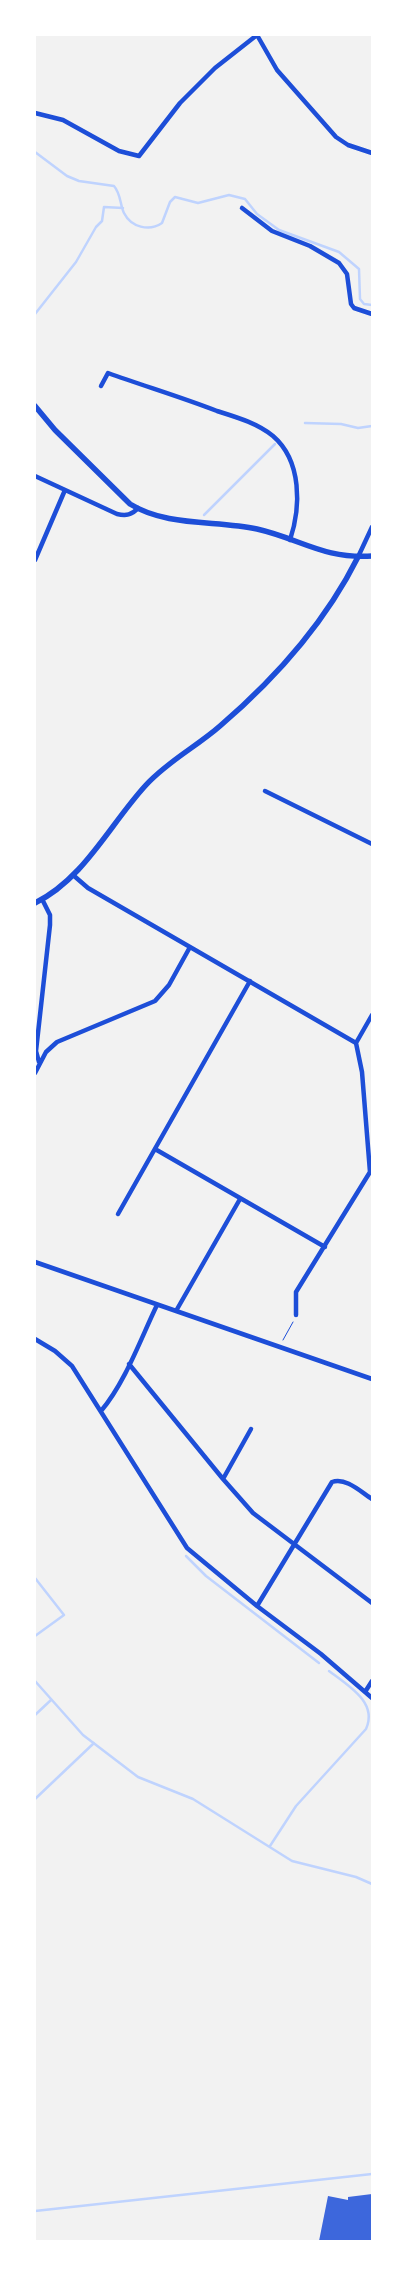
<!DOCTYPE html>
<html>
<head>
<meta charset="utf-8">
<style>
	body { margin:0 }
	#map { position:relative; width:407px; height:2276px; overflow:hidden; background:#f2f2f2; font-family:"IBM Plex Sans",sans-serif }
	canvas { display:block }
	.frame { position:absolute; inset:0; border:36px solid #fff; pointer-events:none }
</style>
</head>
<body>
<div id="map">
<canvas width="407" height="2276"></canvas>
<div class="frame"></div>
</div>
<script>
const c = document.querySelector('canvas').getContext('2d');
c.lineJoin = 'round';
function trace(path, color, width, dash) { c.strokeStyle = color; c.lineWidth = width; c.lineCap = dash ? 'butt' : 'round'; c.setLineDash(dash || []); c.stroke(path); }
function paint(path, color) { c.fillStyle = color; c.fill(path, 'evenodd'); }
const stream = new Path2D(`
	M 35,152 L 67,176 L 79,181 L 114,186 C 121,194 120,205 124,213 C 131,227 149,232 162,223 L 170,202 L 175,197 L 198,203 L 229,195 L 245,199 L 257,214 L 279,230 L 339,252 L 359,269 L 360,299 L 364,304 L 372,305
	M 35,314 L 76,262 L 96,227 L 102,221 L 104,207 L 123,208
	M 305,423 L 341,424 L 358,428 L 372,426
	M 204,515 L 275,444
	M 186,1556 L 206,1576 L 319,1663
	M 35,1578 L 64,1615 L 35,1636
	M 35,1681 L 83,1735 L 138,1777 L 193,1799 L 292,1861 L 356,1877 L 372,1884
	M 35,1715 L 51,1700
	M 35,1799 L 94,1743
	M 270,1846 L 296,1806 L 366,1729 C 378,1703 349,1686 329,1671
	M 35,2211 L 372,2174`);
const building = new Path2D(`
	M 372,2194 L 372,2241 L 319,2241 L 328,2196 L 348,2200 L 348,2197 Z`);
const path = new Path2D(`
	M 283,1340 L 293,1322`);
const minor = new Path2D(`
	M 257,35 L 277,70 L 336,137 L 348,145 L 372,153
	M 35,113 L 63,120 L 119,151 L 139,156 L 180,103 L 215,68 L 257,35
	M 242,208 L 272,231 L 310,246 L 339,263 L 347,274 L 351,304 L 354,308 L 372,314
	M 101,386 L 108,373 C 144,386 181,397 217,411 C 236,417 257,423 273,436 C 302,461 301,507 290,540
	M 35,476 L 117,514 C 126,516 132,515 138,508
	M 358,557 L 372,527
	M 35,560 L 65,490
	M 265,791 L 372,844
	M 73,875 L 88,888 L 356,1043 L 362,1072 L 370,1172 L 296,1292 L 296,1315
	M 356,1043 L 372,1015
	M 39,1062 L 36,1051 L 50,925 L 50,915 L 42,899
	M 35,1073 L 46,1052 L 57,1042 L 155,1001 L 169,985 L 190,947
	M 155,1149 L 325,1247
	M 118,1214 L 250,981
	M 35,1262 L 372,1379
	M 176,1311 L 240,1199
	M 35,1339 L 55,1351 L 72,1366 L 187,1548 L 257,1606 L 321,1654 L 372,1698
	M 129,1364 L 223,1479 L 253,1513 L 372,1603
	M 101,1411 C 125,1383 141,1338 157,1305
	M 223,1479 L 251,1429
	M 257,1606 L 332,1482 C 346,1477 361,1492 372,1499
	M 365,1692 L 372,1681`);
const tertiary = new Path2D(`
	M 35,406 L 55,430 L 130,504 C 167,527 216,520 257,529 C 301,539 323,559 372,556
	M 35,903 C 84,879 110,824 146,785 C 168,761 196,747 220,726 C 276,678 325,623 358,557`);
trace(stream, '#bfd3fe', 2.5);
paint(building, '#3d67dc');
trace(path, '#1d4ed8', 1);
trace(minor, '#1d4ed8', 4.5);
trace(tertiary, '#1d4ed8', 5.5);
</script>
</body>
</html>
